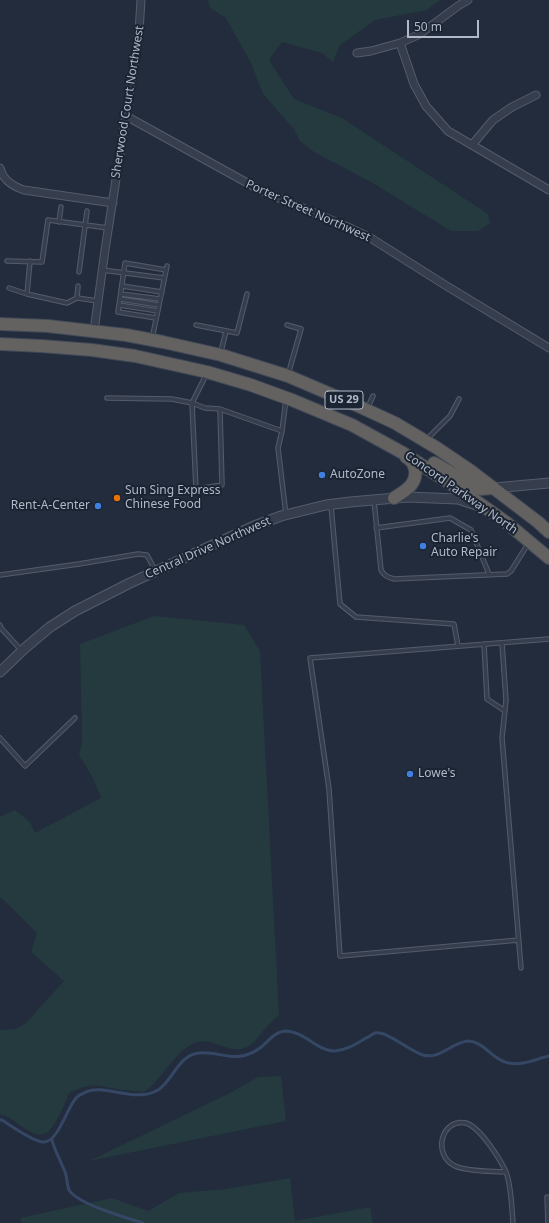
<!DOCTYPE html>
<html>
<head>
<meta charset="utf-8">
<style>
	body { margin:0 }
	#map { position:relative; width:549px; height:1223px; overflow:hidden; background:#222c3d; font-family:"Noto Sans",sans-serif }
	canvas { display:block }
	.scale { position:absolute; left:407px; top:20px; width:72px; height:18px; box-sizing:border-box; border:2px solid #b1b9c8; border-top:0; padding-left:5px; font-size:12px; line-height:14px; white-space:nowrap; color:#b1b9c8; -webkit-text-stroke:3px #1b2432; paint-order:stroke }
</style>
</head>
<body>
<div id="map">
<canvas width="549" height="1223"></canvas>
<div class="scale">50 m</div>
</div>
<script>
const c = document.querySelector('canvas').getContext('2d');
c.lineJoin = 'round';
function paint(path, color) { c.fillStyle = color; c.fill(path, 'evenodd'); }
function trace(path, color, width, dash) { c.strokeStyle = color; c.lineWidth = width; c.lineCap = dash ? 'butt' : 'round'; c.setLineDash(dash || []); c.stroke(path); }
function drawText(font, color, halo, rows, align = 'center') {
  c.font = font + ' "Noto Sans",sans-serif'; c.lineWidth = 4; c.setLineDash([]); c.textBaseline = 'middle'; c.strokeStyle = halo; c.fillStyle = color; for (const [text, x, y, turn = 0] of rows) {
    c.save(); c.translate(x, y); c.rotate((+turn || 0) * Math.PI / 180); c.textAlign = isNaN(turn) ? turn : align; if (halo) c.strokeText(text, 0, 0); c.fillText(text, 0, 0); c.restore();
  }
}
const green = new Path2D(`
	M 208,0 L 440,0 L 427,10 L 375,20 L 340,45 L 333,62 L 322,53 L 282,42 L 269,60 L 294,99 L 342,118 L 488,214 L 490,223 L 478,231 L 451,231 L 371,182 L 314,152 L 300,141 L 294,129 L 263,94 L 251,63 L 226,18 L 210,8 Z
	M 154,616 L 244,625 L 260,651 L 279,1015 C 274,1019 270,1023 266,1028 C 258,1036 257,1041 247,1047 C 230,1056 212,1035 194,1043 C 177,1051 168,1069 155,1082 C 152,1086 148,1089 144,1092 C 136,1091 129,1091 122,1090 C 98,1086 93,1081 69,1093 C 64,1105 57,1123 48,1132 C 44,1135 37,1135 33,1133 C 21,1128 12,1117 0,1114 L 0,1030 L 16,1029 L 26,1023 L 64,981 L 31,952 L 37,933 L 10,906 L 0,897 L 0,817 L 15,810 L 30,822 L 35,833 L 101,798 L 93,778 L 79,755 L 82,742 L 80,644 Z
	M 281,1076 L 286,1121 L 89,1161 L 230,1093 L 258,1077 Z
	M 290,1178 L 295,1221 L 370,1207 L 373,1223 L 22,1223 L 20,1218 L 112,1198 L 148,1211 L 179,1193 L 226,1189 Z`);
const stream = new Path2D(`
	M 0,1120 L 2,1120 C 11,1126 35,1143 44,1142 C 58,1142 67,1108 76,1098 C 78,1096 81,1094 84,1093 C 103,1082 135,1104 158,1090 C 173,1081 178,1055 199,1053 C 214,1051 231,1060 246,1055 C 250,1054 256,1051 260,1048 C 268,1042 274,1032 285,1031 C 305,1031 318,1052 335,1051 C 347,1050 356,1044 366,1038 C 369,1037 372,1034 375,1033 C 388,1031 409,1051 423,1055 C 440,1060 452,1042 468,1041 C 484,1041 493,1061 509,1063 C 522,1066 536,1059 549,1056
	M 52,1140 C 55,1152 62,1163 66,1175 C 67,1179 67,1185 69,1190 C 79,1205 125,1217 143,1223`);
const service = new Path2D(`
	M 59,222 L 61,207
	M 7,261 L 42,262 L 48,220 L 108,228
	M 102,270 L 164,278
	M 79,272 L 87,211
	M 122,286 L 162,292
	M 9,288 L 27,294 L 67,303 L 77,298 L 98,301
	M 27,294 L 30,261
	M 121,294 L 160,299
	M 77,298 L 78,286
	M 120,299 L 159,305
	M 119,305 L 158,311
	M 156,318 L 118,312 L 125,263 L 166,270
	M 196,325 L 237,333 L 247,294
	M 287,325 L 301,329 L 288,375
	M 152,339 L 167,266
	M 221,352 L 226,331
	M 206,375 L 192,403 L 196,489 L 222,485 L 220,409 L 282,431 L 278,448 L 286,515
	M 107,398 L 172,399 L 192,403 L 205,408 L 220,409
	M 368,407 L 373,396
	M 282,431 L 286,399
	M 427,439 L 450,416 L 459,399
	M 374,501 L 381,570 C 384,576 388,577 394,579 L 507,574 L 511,571 L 528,544
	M 331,506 L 340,604 L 356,617 L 454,624 L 458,646
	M 376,528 L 450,518 L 471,530 L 489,574
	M 0,575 L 79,564 L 138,554 L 147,555 L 155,570
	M 0,625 L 1,628 L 21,650
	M 502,643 L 506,700 L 502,738 L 521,968
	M 484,644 L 487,699 L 505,711
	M 0,738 L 25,766 L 75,718
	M 519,940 L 340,956 L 329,789 L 310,658 L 549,639
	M 506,1172 C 492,1171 468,1172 455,1166 C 432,1155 441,1118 466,1123 C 480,1127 500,1159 506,1172 C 511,1184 512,1209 513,1223
	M 547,1197 L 548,1223`);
const minor = new Path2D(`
	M 400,43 L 414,84 L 426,106 L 448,131 L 549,190
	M 357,53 L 371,51 L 400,43 L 420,34 L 458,6 L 468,0
	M 126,116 L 260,190 L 352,229 L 369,237 L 445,285 L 549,348
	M 472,145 L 493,120 L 512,107 L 536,95
	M 0,168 C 3,180 12,186 24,190 L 113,203
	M 94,331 L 105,250 L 139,32 L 141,0`);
const tertiary = new Path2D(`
	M 494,488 L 549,483
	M 0,672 L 25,648 L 50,627 L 75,611 L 128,584 L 254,526 L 281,516 L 326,505 L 350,502 L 407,497 L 458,499 L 479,506`);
const trunk = new Path2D(`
	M 0,324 L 48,326 L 126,335 L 163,342 L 221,355 L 288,376 L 356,405 L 395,423 L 437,448 L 471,471 L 538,522 L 549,532
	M 0,344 L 41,346 L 92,350 L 135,356 L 207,372 L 251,385 L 292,400 L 352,425 L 403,453 L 462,491 L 507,523 L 549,558
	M 434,463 L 480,489 L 494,488
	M 394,498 C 405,491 420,483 414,466 C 413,463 409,459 406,457`);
const markers = [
	[322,475,4,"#3f7fe0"],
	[117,498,4,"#e8710a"],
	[98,506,4,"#3f7fe0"],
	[423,546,4,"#3f7fe0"],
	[410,774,4,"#3f7fe0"]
];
const shields = [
	[344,400,38]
];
const shieldNames = [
	["US 29",344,400]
];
const streetNames = [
	["Sherwood Court Northwest",128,102,-81],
	["Porter Street Northwest",308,211,24],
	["Concord Parkway North",461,493,35],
	["Central Drive Northwest",208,548,-24]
];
const poiNames = [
	["AutoZone",330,475],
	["Sun Sing Express",125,491],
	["Chinese Food",125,505],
	["Rent-A-Center",90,506,"right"],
	["Charlie's",431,539],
	["Auto Repair",431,553],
	["Lowe's",418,774]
];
paint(green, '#243a3e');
trace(stream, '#354765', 3);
trace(service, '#545c6b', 5.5);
trace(minor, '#545c6b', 9);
trace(tertiary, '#545c6b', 11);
trace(trunk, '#414958', 14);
trace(service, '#363e4d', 3.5);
trace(minor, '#363e4d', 7);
trace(tertiary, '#363e4d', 9);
trace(trunk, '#646260', 12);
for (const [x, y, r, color] of markers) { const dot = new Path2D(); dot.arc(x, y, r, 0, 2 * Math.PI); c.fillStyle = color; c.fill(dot); trace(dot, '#1b2432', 1.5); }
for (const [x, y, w] of shields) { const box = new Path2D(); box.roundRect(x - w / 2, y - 9, w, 18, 3); c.fillStyle = '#1b2432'; c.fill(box); trace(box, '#b1b9c8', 1); }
drawText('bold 11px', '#b1b9c8', null, shieldNames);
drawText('12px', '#b1b9c8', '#1b2432', streetNames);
drawText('12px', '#b1b9c8', '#1b2432', poiNames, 'left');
</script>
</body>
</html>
